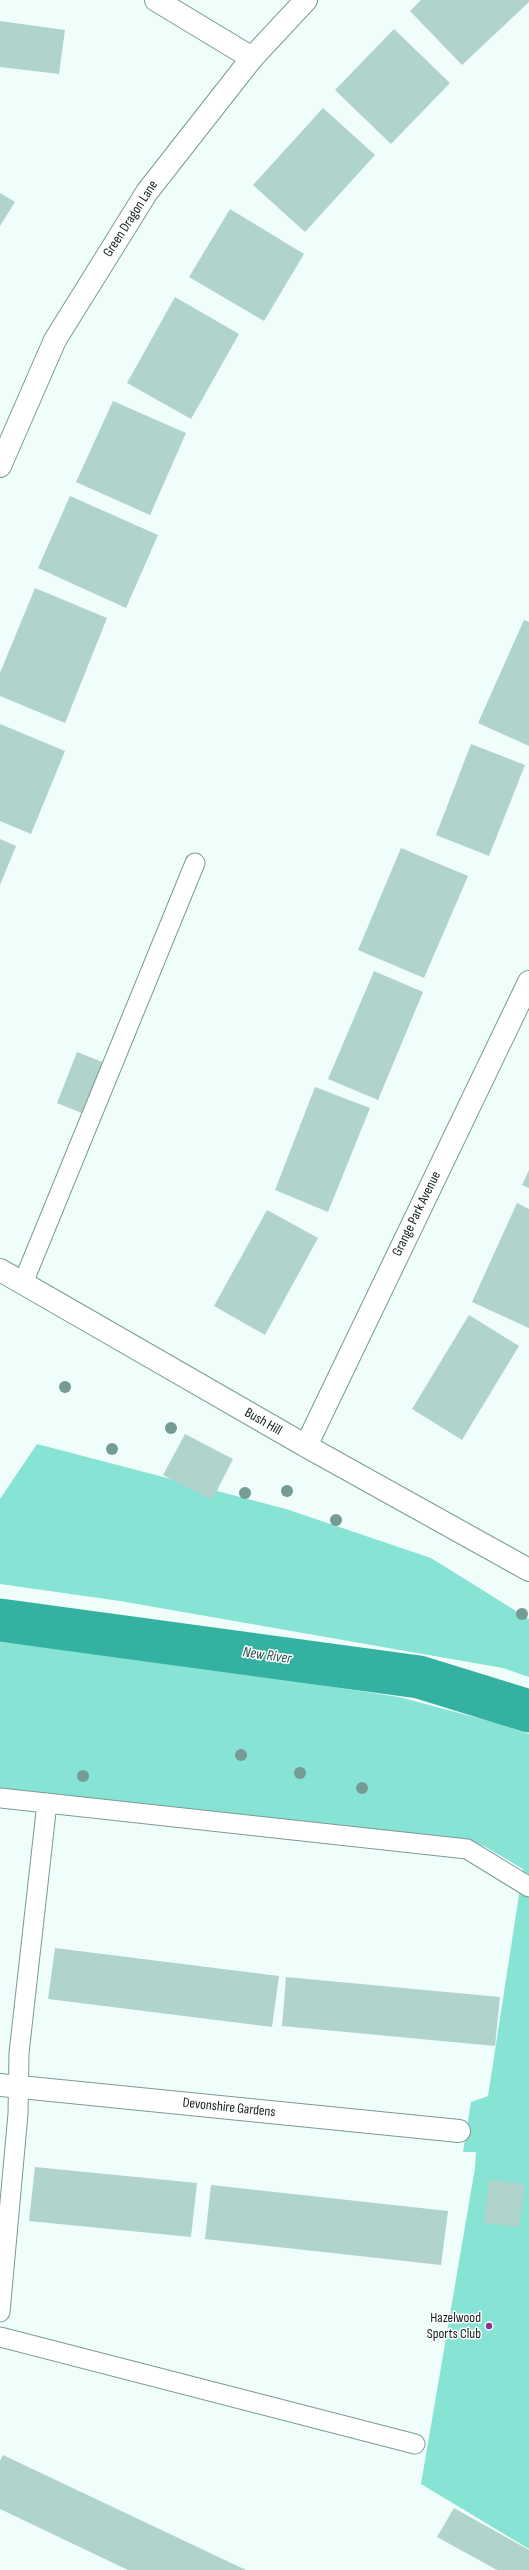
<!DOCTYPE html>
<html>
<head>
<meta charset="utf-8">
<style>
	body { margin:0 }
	canvas { display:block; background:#f0fefb }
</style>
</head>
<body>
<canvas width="529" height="2570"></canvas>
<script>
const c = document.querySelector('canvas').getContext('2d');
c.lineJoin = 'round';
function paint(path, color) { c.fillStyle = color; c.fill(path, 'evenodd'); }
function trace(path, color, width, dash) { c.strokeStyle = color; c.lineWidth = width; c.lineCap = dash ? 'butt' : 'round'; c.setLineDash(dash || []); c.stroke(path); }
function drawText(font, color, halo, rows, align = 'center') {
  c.font = font + ' "Sofia Sans Condensed",sans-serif'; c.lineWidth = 3; c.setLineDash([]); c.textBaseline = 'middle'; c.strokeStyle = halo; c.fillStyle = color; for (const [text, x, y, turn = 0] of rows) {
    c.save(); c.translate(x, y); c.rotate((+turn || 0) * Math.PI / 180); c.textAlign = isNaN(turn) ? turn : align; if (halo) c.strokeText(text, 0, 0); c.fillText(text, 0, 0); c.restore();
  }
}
const green = new Path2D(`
	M 37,1444 L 286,1509 L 431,1558 L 529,1619 L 529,1677 L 503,1668 L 120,1601 L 0,1584 L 0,1499 Z
	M 0,1642 L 198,1666 L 399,1697 L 493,1722 L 529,1734 L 529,2549 L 421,2484 L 475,2168 L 476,2152 L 463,2152 L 471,2102 L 488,2096 L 523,1869 L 484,1846 L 466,1839 L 0,1788 Z`);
const canal = new Path2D(`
	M 0,1620 L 419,1677 L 529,1711`);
const building = new Path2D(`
	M 421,0 L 529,0 L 529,2 L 462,65 L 410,11 Z
	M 0,21 L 65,30 L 59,74 L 0,67 Z
	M 394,29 L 450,83 L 391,144 L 335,90 Z
	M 323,108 L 375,155 L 305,232 L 253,185 Z
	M 0,193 L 15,202 L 0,226 Z
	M 230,209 L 304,254 L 264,321 L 189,277 Z
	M 175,297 L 239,334 L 191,419 L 127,383 Z
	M 113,401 L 186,433 L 150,515 L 76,482 Z
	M 70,496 L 158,535 L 126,608 L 38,568 Z
	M 35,588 L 107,618 L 65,723 L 0,696 L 0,673 Z
	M 524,620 L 529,622 L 529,746 L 478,723 Z
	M 0,724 L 65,751 L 31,834 L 0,821 Z
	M 471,744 L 525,765 L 489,856 L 436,835 Z
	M 0,839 L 16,846 L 0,885 Z
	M 401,848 L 468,876 L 424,978 L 358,950 Z
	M 374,971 L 423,992 L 378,1100 L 328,1079 Z
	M 77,1052 L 105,1063 L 84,1114 L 57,1103 Z
	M 315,1087 L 370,1108 L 328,1212 L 275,1190 Z
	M 529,1170 L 529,1188 L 522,1185 Z
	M 517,1203 L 529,1209 L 529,1328 L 472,1302 Z
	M 267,1210 L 318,1238 L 265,1335 L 214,1306 Z
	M 469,1315 L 519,1346 L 462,1440 L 412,1409 Z
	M 185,1434 L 233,1459 L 212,1500 L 163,1475 Z
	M 55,1948 L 279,1976 L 272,2027 L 48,1999 Z
	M 286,1977 L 500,1997 L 495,2046 L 282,2026 Z
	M 35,2167 L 197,2183 L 191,2237 L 29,2221 Z
	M 489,2180 L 525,2184 L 519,2227 L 484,2223 Z
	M 211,2185 L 448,2211 L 441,2265 L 205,2239 Z
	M 3,2455 L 246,2570 L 128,2570 L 0,2509 L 0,2461 Z
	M 454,2508 L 529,2550 L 529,2570 L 497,2570 L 437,2537 Z`);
const service = new Path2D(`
	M 23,1283 L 195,863
	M 0,1798 L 467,1849 L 529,1887
	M 0,2312 L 18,2114 L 19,2053 L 47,1803
	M 0,2337 L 415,2444`);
const minor = new Path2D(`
	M 156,0 L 252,58
	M 0,1270 L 306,1446 L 529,1570
	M 306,1446 L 529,982
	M 0,2085 L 459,2131`);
const tertiary = new Path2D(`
	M 0,466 L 55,340 L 147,192 L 252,58 L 306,0`);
const trees = [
	[65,1387],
	[171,1428],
	[112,1449],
	[287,1491],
	[245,1493],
	[336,1520],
	[522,1614],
	[241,1755],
	[300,1773],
	[83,1776],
	[362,1788]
];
const markers = [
	[489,2326,4,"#8b329f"]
];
const streetNames = [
	["Green Dragon Lane",131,219,-57],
	["Grange Park Avenue",417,1214,-64],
	["Bush Hill",263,1422,30],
	["Devonshire Gardens",229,2108,6]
];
const poiNames = [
	["Hazelwood",481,2318],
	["Sports Club",481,2334]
];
const waterNames = [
	["New River",267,1656,8]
];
paint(green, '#87e3d4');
trace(canal, '#34b1a0', 43);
paint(building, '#b0d3cc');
trace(service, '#7a9b95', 21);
trace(minor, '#7a9b95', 24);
trace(tertiary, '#7a9b95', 24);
trace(service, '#fff', 19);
trace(minor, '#fff', 22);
trace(tertiary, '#fff', 22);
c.fillStyle = '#769a94';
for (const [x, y] of trees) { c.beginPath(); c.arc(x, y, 6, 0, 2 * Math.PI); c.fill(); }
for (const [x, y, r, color] of markers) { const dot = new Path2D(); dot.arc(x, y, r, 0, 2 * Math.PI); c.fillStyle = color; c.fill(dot); trace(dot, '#fff', 1.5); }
drawText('14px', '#13201e', '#fff', streetNames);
drawText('14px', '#13201e', '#fff', poiNames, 'right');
drawText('italic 15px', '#1f524b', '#fff', waterNames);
</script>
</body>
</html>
